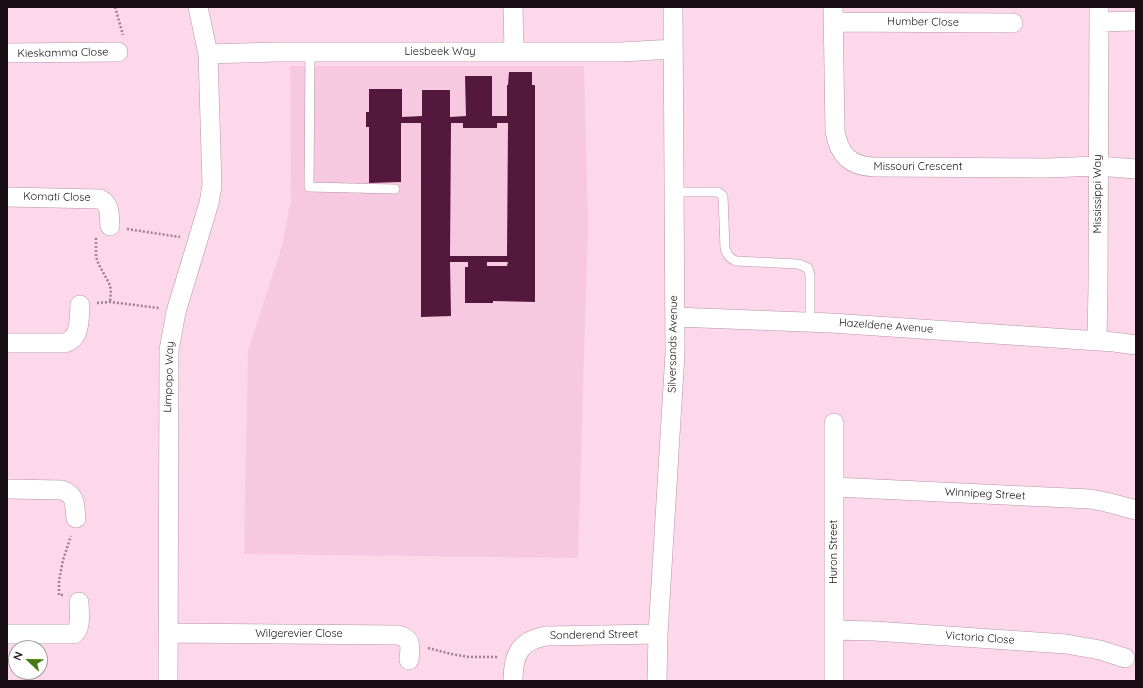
<!DOCTYPE html>
<html>
<head>
<meta charset="utf-8">
<style>
	body { margin:0 }
	#map { position:relative; width:1143px; height:688px; overflow:hidden; background:#fdd7ea; font-family:Quicksand,sans-serif }
	canvas { display:block }
	.frame { position:absolute; inset:0; border:8px solid #1a0e15; pointer-events:none }
	.north { position:absolute; left:8px; top:640px; width:40px; height:40px; box-sizing:border-box; background:#fff; border:1px solid #a39fa1; border-radius:50%; rotate:292deg; font-size:11px; font-weight:700; line-height:16px; text-align:center; color:#1a0e15 }
	.north::after { content:''; display:block; margin:auto; width:14px; height:18px; background:#437b12; clip-path:polygon(50% 0,100% 100%,50% 72%,0 100%) }
</style>
</head>
<body>
<div id="map">
<canvas width="1143" height="688"></canvas>
<div class="frame"></div>
<div class="north">N</div>
</div>
<script>
const c = document.querySelector('canvas').getContext('2d');
c.lineJoin = 'round';
function paint(path, color) { c.fillStyle = color; c.fill(path, 'evenodd'); }
function trace(path, color, width, dash) { c.strokeStyle = color; c.lineWidth = width; c.lineCap = dash ? 'butt' : 'round'; c.setLineDash(dash || []); c.stroke(path); }
function drawText(font, color, halo, rows, align = 'center') {
  c.font = font + ' Quicksand,sans-serif'; c.lineWidth = 4; c.setLineDash([]); c.textBaseline = 'middle'; c.strokeStyle = halo; c.fillStyle = color; for (const [text, x, y, turn = 0] of rows) {
    c.save(); c.translate(x, y); c.rotate((+turn || 0) * Math.PI / 180); c.textAlign = isNaN(turn) ? turn : align; if (halo) c.strokeText(text, 0, 0); c.fillText(text, 0, 0); c.restore();
  }
}
const built = new Path2D(`
	M 290,66 L 584,66 L 588,224 L 578,558 L 244,554 L 248,351 L 282,246 L 291,200 Z`);
const building = new Path2D(`
	M 509,72 L 532,72 L 532,85 L 535,85 L 535,302 L 493,301 L 493,303 L 465,303 L 465,267 L 468,267 L 468,262 L 450,262 L 451,316 L 421,317 L 421,123 L 401,123 L 401,182 L 369,183 L 369,127 L 366,127 L 366,112 L 369,112 L 369,89 L 402,89 L 402,117 L 422,116 L 422,90 L 450,90 L 450,117 L 466,116 L 465,76 L 492,76 L 492,116 L 507,116 L 507,85 L 508,85 ZM 451,123 L 463,123 L 463,128 L 497,128 L 497,123 L 508,123 L 507,256 L 450,256 ZM 487,262 L 508,262 L 507,266 L 487,266 Z`);
const path = new Path2D(`
	M 115,7 L 123,35
	M 127,229 L 180,237
	M 96,238 L 96,257 L 99,265 L 109,283 L 111,290 L 110,302
	M 97,303 L 110,302 L 159,308
	M 63,595 L 59,595 L 59,581 L 63,560 L 71,536
	M 428,648 L 451,654 L 469,657 L 498,657`);
const service = new Path2D(`
	M 310,52 L 309,187 L 395,189
	M 674,192 L 718,192 L 723,196 L 725,248 C 727,255 729,258 736,261 L 798,264 L 808,268 L 810,276 L 810,322`);
const minor = new Path2D(`
	M 513,7 L 514,52
	M 833,7 L 835,131 C 839,155 850,166 874,167 L 1048,168 L 1098,166 L 1136,169
	M 833,22 L 1013,23
	M 1099,22 L 1136,21
	M 7,53 L 118,52
	M 208,54 L 276,52 L 621,52 L 673,49
	M 7,197 L 100,199 C 111,205 109,214 110,226
	M 675,317 L 831,323 L 1114,342 L 1136,345
	M 1097,341 L 1098,286 L 1099,7
	M 7,343 L 65,343 C 81,338 79,319 80,305
	M 834,487 L 1090,499 L 1106,502 L 1136,510
	M 7,489 L 62,490 C 77,496 74,504 76,518
	M 834,630 L 874,631 L 1066,644 L 1100,650 L 1125,658
	M 168,633 L 398,635 C 413,639 410,647 409,660
	M 7,634 L 74,634 C 82,627 79,612 79,602
	M 168,681 L 169,350 L 176,312 L 209,203 L 212,186 L 208,54 L 198,7
	M 513,681 C 513,655 519,641 546,636 L 658,634
	M 657,681 L 658,634 L 675,353 L 673,7
	M 834,681 L 834,423`);
const streetNames = [
	["Humber Close",923,22,1],
	["Liesbeek Way",440,52],
	["Kieskamma Close",63,53,-1],
	["Missouri Crescent",918,167],
	["Mississippi Way",1098,194,-90],
	["Komati Close",57,197,1],
	["Hazeldene Avenue",886,326,4],
	["Silversands Avenue",673,344,-89],
	["Limpopo Way",169,377,-88],
	["Winnipeg Street",985,494,3],
	["Huron Street",834,552,-90],
	["Wilgerevier Close",299,634],
	["Sonderend Street",594,635,-1],
	["Victoria Close",980,638,4]
];
paint(built, '#f7c9e1');
paint(building, '#54183d');
trace(service, '#b894a6', 10);
trace(minor, '#b894a6', 20);
trace(path, '#9c818f', 2.5, [2, 2]);
trace(service, '#fff', 9);
trace(minor, '#fff', 19);
drawText('11px', '#1a0e15', '#fff', streetNames);
</script>
</body>
</html>
